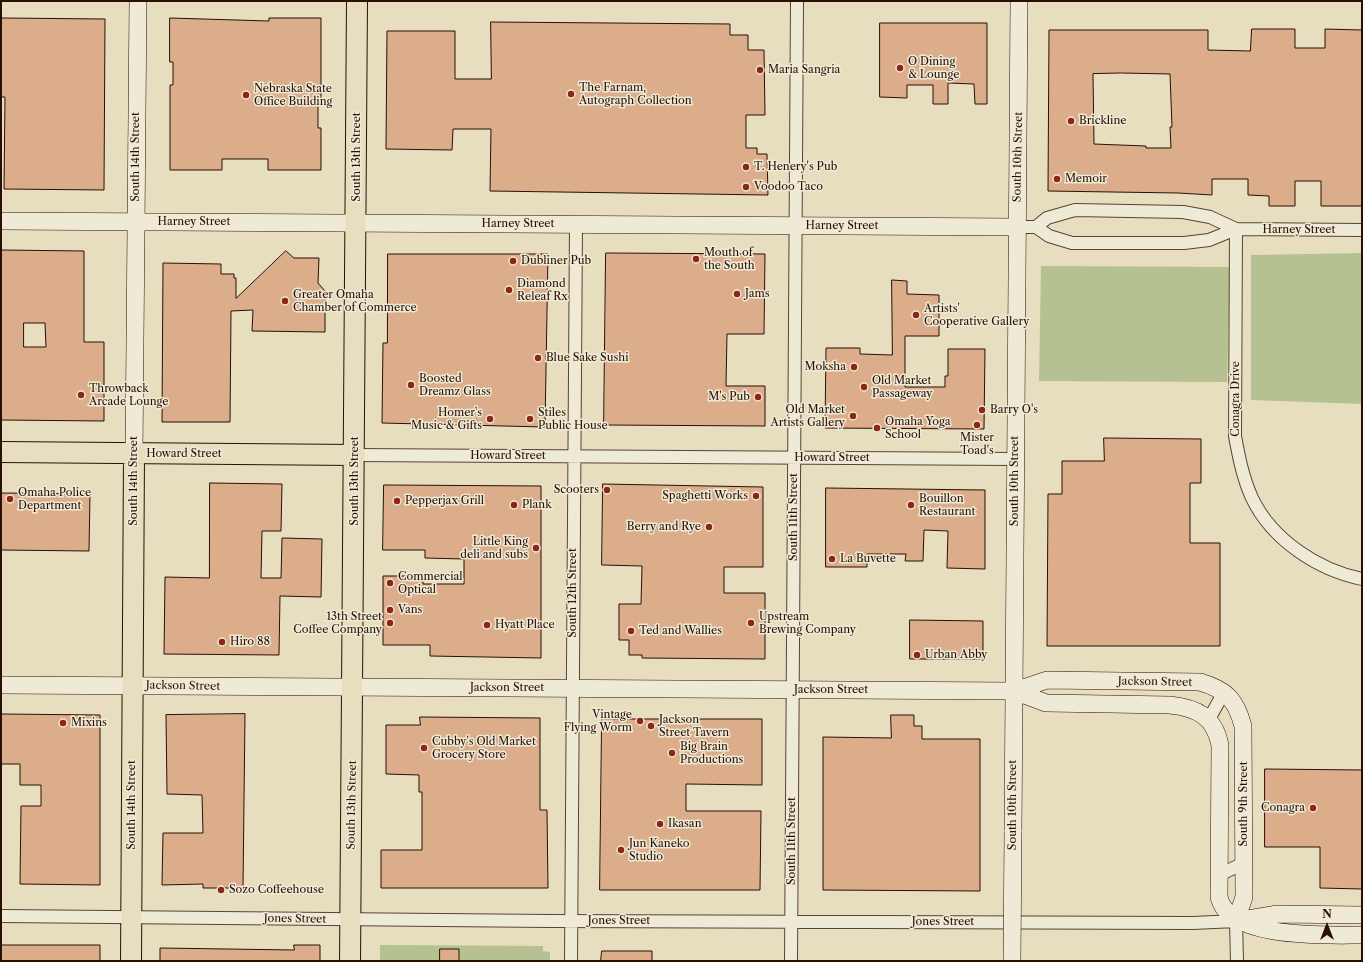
<!DOCTYPE html>
<html>
<head>
<meta charset="utf-8">
<style>
	body { margin:0 }
	#map { position:relative; width:1363px; height:962px; overflow:hidden; background:#e6debe; font-family:"Libre Caslon Text",serif }
	canvas { display:block }
	.frame { position:absolute; inset:0; border:2px solid #2a0f05; pointer-events:none }
	.north { position:absolute; left:1307px; top:906px; width:40px; height:40px; -webkit-text-stroke:3px #efead5; paint-order:stroke; rotate:0deg; font-size:11px; font-weight:700; line-height:16px; text-align:center; color:#2a0f05 }
	.north::after { content:''; display:block; margin:auto; width:14px; height:18px; background:#2a0f05; clip-path:polygon(50% 0,100% 100%,50% 72%,0 100%) }
</style>
</head>
<body>
<div id="map">
<canvas width="1363" height="962"></canvas>
<div class="frame"></div>
<div class="north">N</div>
</div>
<script>
const c = document.querySelector('canvas').getContext('2d');
c.lineJoin = 'round';
function paint(path, color) { c.fillStyle = color; c.fill(path, 'evenodd'); }
function trace(path, color, width, dash) { c.strokeStyle = color; c.lineWidth = width; c.lineCap = dash ? 'butt' : 'round'; c.setLineDash(dash || []); c.stroke(path); }
function drawText(font, color, halo, rows, align = 'center') {
  c.font = font + ' "Libre Caslon Text",serif'; c.lineWidth = 3; c.setLineDash([]); c.textBaseline = 'middle'; c.strokeStyle = halo; c.fillStyle = color; for (const [text, x, y, turn = 0] of rows) {
    c.save(); c.translate(x, y); c.rotate((+turn || 0) * Math.PI / 180); c.textAlign = isNaN(turn) ? turn : align; if (halo) c.strokeText(text, 0, 0); c.fillText(text, 0, 0); c.restore();
  }
}
const green = new Path2D(`
	M 1362,253 L 1362,404 L 1251,400 L 1251,255 Z
	M 1041,266 L 1230,267 L 1227,382 L 1039,381 Z
	M 380,945 L 543,946 L 543,951 L 550,952 L 550,961 L 380,961 Z`);
const building = new Path2D(`
	M 1,18 L 105,19 L 104,190 L 4,189 L 5,97 L 1,97 Z
	M 170,18 L 269,21 L 269,18 L 321,18 L 321,105 L 318,105 L 318,128 L 321,128 L 321,170 L 268,170 L 268,159 L 222,159 L 222,170 L 170,170 L 170,85 L 173,85 L 173,62 L 170,62 Z
	M 491,22 L 730,24 L 730,35 L 748,35 L 748,50 L 764,50 L 765,115 L 746,115 L 746,148 L 757,148 L 757,154 L 767,154 L 768,195 L 490,191 L 491,129 L 453,129 L 452,150 L 386,149 L 387,31 L 455,31 L 455,79 L 491,79 Z
	M 880,23 L 987,23 L 987,104 L 975,104 L 974,84 L 948,83 L 948,104 L 933,104 L 933,85 L 907,85 L 907,98 L 880,97 Z
	M 1252,29 L 1295,29 L 1295,48 L 1325,48 L 1325,29 L 1362,30 L 1362,206 L 1321,206 L 1321,181 L 1295,181 L 1295,206 L 1269,206 L 1269,196 L 1248,195 L 1248,179 L 1212,179 L 1212,195 L 1178,193 L 1048,191 L 1049,30 L 1208,30 L 1208,50 L 1250,51 ZM 1121,73 L 1170,74 L 1172,127 L 1170,127 L 1171,148 L 1146,148 L 1146,146 L 1094,144 L 1093,74 Z
	M 1,250 L 84,251 L 84,342 L 104,342 L 104,421 L 1,420 ZM 24,323 L 45,323 L 46,347 L 24,347 Z
	M 286,251 L 294,258 L 319,258 L 318,283 L 325,291 L 325,332 L 252,331 L 253,310 L 231,311 L 230,422 L 162,422 L 163,263 L 221,264 L 221,274 L 234,274 L 234,278 L 236,278 L 236,298 Z
	M 606,253 L 765,254 L 764,334 L 727,334 L 726,386 L 765,386 L 765,426 L 604,425 Z
	M 388,254 L 548,254 L 545,427 L 382,423 L 383,343 L 387,343 Z
	M 892,280 L 907,281 L 907,294 L 939,295 L 939,336 L 905,336 L 905,387 L 945,387 L 945,376 L 948,376 L 948,349 L 985,349 L 984,429 L 825,428 L 826,348 L 860,348 L 860,354 L 892,355 Z
	M 1104,438 L 1201,439 L 1201,483 L 1190,483 L 1190,543 L 1220,543 L 1220,646 L 1047,646 L 1048,494 L 1062,494 L 1062,461 L 1104,461 Z
	M 210,483 L 282,484 L 281,531 L 262,531 L 261,578 L 281,578 L 282,538 L 322,539 L 321,597 L 280,596 L 279,655 L 164,654 L 165,577 L 209,578 Z
	M 603,484 L 763,487 L 763,567 L 724,567 L 724,593 L 765,593 L 765,659 L 642,658 L 642,655 L 629,655 L 629,640 L 619,640 L 619,604 L 641,604 L 642,566 L 602,565 Z
	M 384,485 L 541,486 L 541,658 L 430,656 L 430,645 L 383,645 L 383,576 L 423,576 L 423,584 L 464,584 L 464,559 L 425,558 L 425,550 L 383,550 Z
	M 826,488 L 985,490 L 985,569 L 947,568 L 948,531 L 924,530 L 923,561 L 905,561 L 906,554 L 867,554 L 867,567 L 826,567 Z
	M 1,493 L 90,494 L 89,551 L 1,550 Z
	M 910,620 L 983,621 L 983,659 L 910,659 Z
	M 1,714 L 100,715 L 100,885 L 20,884 L 21,806 L 41,806 L 41,785 L 20,785 L 20,764 L 1,764 Z
	M 245,714 L 243,888 L 203,888 L 203,884 L 162,885 L 163,833 L 203,833 L 202,795 L 167,794 L 166,715 Z
	M 891,715 L 914,715 L 914,726 L 922,726 L 922,739 L 980,739 L 980,891 L 823,890 L 823,737 L 891,738 Z
	M 420,717 L 540,718 L 540,810 L 547,810 L 548,888 L 381,888 L 381,850 L 422,850 L 422,792 L 419,792 L 419,775 L 386,774 L 386,725 L 420,725 Z
	M 602,719 L 762,719 L 762,785 L 686,784 L 686,811 L 761,811 L 760,890 L 600,890 Z
	M 1265,769 L 1362,770 L 1362,889 L 1320,888 L 1320,847 L 1265,847 Z
	M 1,945 L 100,945 L 100,961 L 1,961 Z
	M 294,945 L 320,945 L 320,961 L 160,961 L 160,948 L 294,950 Z
	M 440,949 L 459,949 L 459,961 L 440,961 Z
	M 602,951 L 652,951 L 652,961 L 601,961 Z`);
const street = new Path2D(`
	M 1017,227 L 1036,227 L 1049,236 L 1072,243 L 1184,243 L 1209,240 L 1236,229 L 1362,230
	M 1036,227 L 1047,218 L 1075,210 L 1183,212 L 1210,217 L 1236,229
	M 1236,229 L 1235,436 C 1239,458 1243,478 1252,498 C 1272,540 1318,570 1362,579
	M 355,455 L 1015,459
	M 1209,719 L 1224,692
	M 1219,875 L 1244,863
	M 1,916 L 550,921 L 1193,923 L 1236,921 L 1237,961
	M 571,961 L 576,224
	M 791,961 L 797,1`);
const secondary = new Path2D(`
	M 1,221 L 1017,227
	M 134,454 L 138,1
	M 1,685 L 1014,691 L 1047,680 L 1200,682 C 1227,690 1236,700 1243,726 L 1244,897 L 1236,921
	M 1014,691 L 1046,703 L 1170,705 C 1197,708 1214,716 1220,745 L 1219,897 C 1228,940 1328,935 1362,935
	M 1013,832 L 1019,1
	M 1242,920 L 1278,914 L 1362,915`);
const primary = new Path2D(`
	M 1,452 L 355,455
	M 131,961 L 134,454
	M 350,961 L 357,1`);
const secondaryBridge = new Path2D(`
	M 1012,961 L 1013,832`);
const markers = [
	[900,68,4,"#8f2418"],
	[760,70,4,"#8f2418"],
	[571,94,4,"#8f2418"],
	[246,95,4,"#8f2418"],
	[1071,121,4,"#8f2418"],
	[746,167,4,"#8f2418"],
	[1057,179,4,"#8f2418"],
	[746,187,4,"#8f2418"],
	[696,259,4,"#8f2418"],
	[513,261,4,"#8f2418"],
	[509,290,4,"#8f2418"],
	[737,294,4,"#8f2418"],
	[285,301,4,"#8f2418"],
	[916,315,4,"#8f2418"],
	[538,358,4,"#8f2418"],
	[854,367,4,"#8f2418"],
	[411,385,4,"#8f2418"],
	[864,387,4,"#8f2418"],
	[81,395,4,"#8f2418"],
	[758,397,4,"#8f2418"],
	[982,410,4,"#8f2418"],
	[853,416,4,"#8f2418"],
	[490,419,4,"#8f2418"],
	[530,419,4,"#8f2418"],
	[977,425,4,"#8f2418"],
	[877,428,4,"#8f2418"],
	[607,490,4,"#8f2418"],
	[756,496,4,"#8f2418"],
	[10,499,4,"#8f2418"],
	[397,501,4,"#8f2418"],
	[514,505,4,"#8f2418"],
	[911,505,4,"#8f2418"],
	[709,527,4,"#8f2418"],
	[536,548,4,"#8f2418"],
	[832,559,4,"#8f2418"],
	[390,583,4,"#8f2418"],
	[390,610,4,"#8f2418"],
	[390,623,4,"#8f2418"],
	[751,623,4,"#8f2418"],
	[487,625,4,"#8f2418"],
	[631,631,4,"#8f2418"],
	[222,642,4,"#8f2418"],
	[917,655,4,"#8f2418"],
	[640,721,4,"#8f2418"],
	[63,723,4,"#8f2418"],
	[651,726,4,"#8f2418"],
	[424,748,4,"#8f2418"],
	[672,753,4,"#8f2418"],
	[1313,808,4,"#8f2418"],
	[660,824,4,"#8f2418"],
	[621,850,4,"#8f2418"],
	[221,890,4,"#8f2418"]
];
const poiNames = [
	["O Dining",908,62],
	["& Lounge",908,75],
	["Maria Sangria",768,70],
	["The Farnam,",579,88],
	["Autograph Collection",579,101],
	["Nebraska State",254,89],
	["Office Building",254,102],
	["Brickline",1079,121],
	["T. Henery's Pub",754,167],
	["Memoir",1065,179],
	["Voodoo Taco",754,187],
	["Mouth of",704,253],
	["the South",704,266],
	["Dubliner Pub",521,261],
	["Diamond",517,284],
	["Releaf Rx",517,297],
	["Jams",745,294],
	["Greater Omaha",293,295],
	["Chamber of Commerce",293,308],
	["Artists'",924,309],
	["Cooperative Gallery",924,322],
	["Blue Sake Sushi",546,358],
	["Moksha",846,367,"right"],
	["Boosted",419,379],
	["Dreamz Glass",419,392],
	["Old Market",872,381],
	["Passageway",872,394],
	["Throwback",89,389],
	["Arcade Lounge",89,402],
	["M's Pub",750,397,"right"],
	["Old Market",845,410,"right"],
	["Artists Gallery",845,423,"right"],
	["Barry O's",990,410],
	["Homer's",482,413,"right"],
	["Music & Gifts",482,426,"right"],
	["Stiles",538,413],
	["Public House",538,426],
	["Omaha Yoga",885,422],
	["School",885,435],
	["Mister",977,438,"center"],
	["Toad's",977,451,"center"],
	["Scooters",599,490,"right"],
	["Omaha Police",18,493],
	["Department",18,506],
	["Spaghetti Works",748,496,"right"],
	["Bouillon",919,499],
	["Restaurant",919,512],
	["Pepperjax Grill",405,501],
	["Plank",522,505],
	["Berry and Rye",701,527,"right"],
	["Little King",528,542,"right"],
	["deli and subs",528,555,"right"],
	["La Buvette",840,559],
	["Commercial",398,577],
	["Optical",398,590],
	["Vans",398,610],
	["13th Street",382,617,"right"],
	["Coffee Company",382,630,"right"],
	["Upstream",759,617],
	["Brewing Company",759,630],
	["Hyatt Place",495,625],
	["Ted and Wallies",639,631],
	["Hiro 88",230,642],
	["Urban Abby",925,655],
	["Vintage",632,715,"right"],
	["Flying Worm",632,728,"right"],
	["Jackson",659,720],
	["Street Tavern",659,733],
	["Mixins",71,723],
	["Cubby's Old Market",432,742],
	["Grocery Store",432,755],
	["Big Brain",680,747],
	["Productions",680,760],
	["Conagra",1305,808,"right"],
	["Ikasan",668,824],
	["Jun Kaneko",629,844],
	["Studio",629,857],
	["Sozo Coffeehouse",229,890]
];
const streetNames = [
	["South 14th Street",136,157,-90],
	["South 13th Street",357,157,-90],
	["South 10th Street",1018,157,-89],
	["Harney Street",194,222],
	["Harney Street",518,224],
	["Harney Street",842,226],
	["Harney Street",1299,230],
	["Conagra Drive",1236,399,-90],
	["Howard Street",184,454],
	["Howard Street",508,456],
	["Howard Street",832,458],
	["South 14th Street",134,481,-90],
	["South 13th Street",355,481,-90],
	["South 10th Street",1015,481,-90],
	["South 11th Street",794,517,-90],
	["South 12th Street",573,593,-90],
	["Jackson Street",1155,682,1],
	["Jackson Street",183,686,1],
	["Jackson Street",507,688],
	["Jackson Street",831,690],
	["South 9th Street",1244,804,-90],
	["South 14th Street",132,805,-90],
	["South 13th Street",352,805,-89],
	["South 10th Street",1013,805,-90],
	["South 11th Street",792,841,-90],
	["Jones Street",295,919,1],
	["Jones Street",619,921],
	["Jones Street",943,922]
];
paint(green, '#b6c191');
paint(building, '#dcad8a');
trace(building, '#2a0f05', 1);
trace(street, '#594333', 14);
trace(secondary, '#2a0f05', 18);
trace(primary, '#2a0f05', 22);
trace(street, '#efead5', 12);
trace(secondary, '#efead5', 17);
trace(primary, '#e6debe', 20);
trace(secondaryBridge, '#2a0f05', 18, []);
trace(secondaryBridge, '#efead5', 17);
for (const [x, y, r, color] of markers) { const dot = new Path2D(); dot.arc(x, y, r, 0, 2 * Math.PI); c.fillStyle = color; c.fill(dot); trace(dot, '#efead5', 1.5); }
drawText('11px', '#2a0f05', '#efead5', poiNames, 'left');
drawText('11px', '#2a0f05', '#efead5', streetNames);
</script>
</body>
</html>
